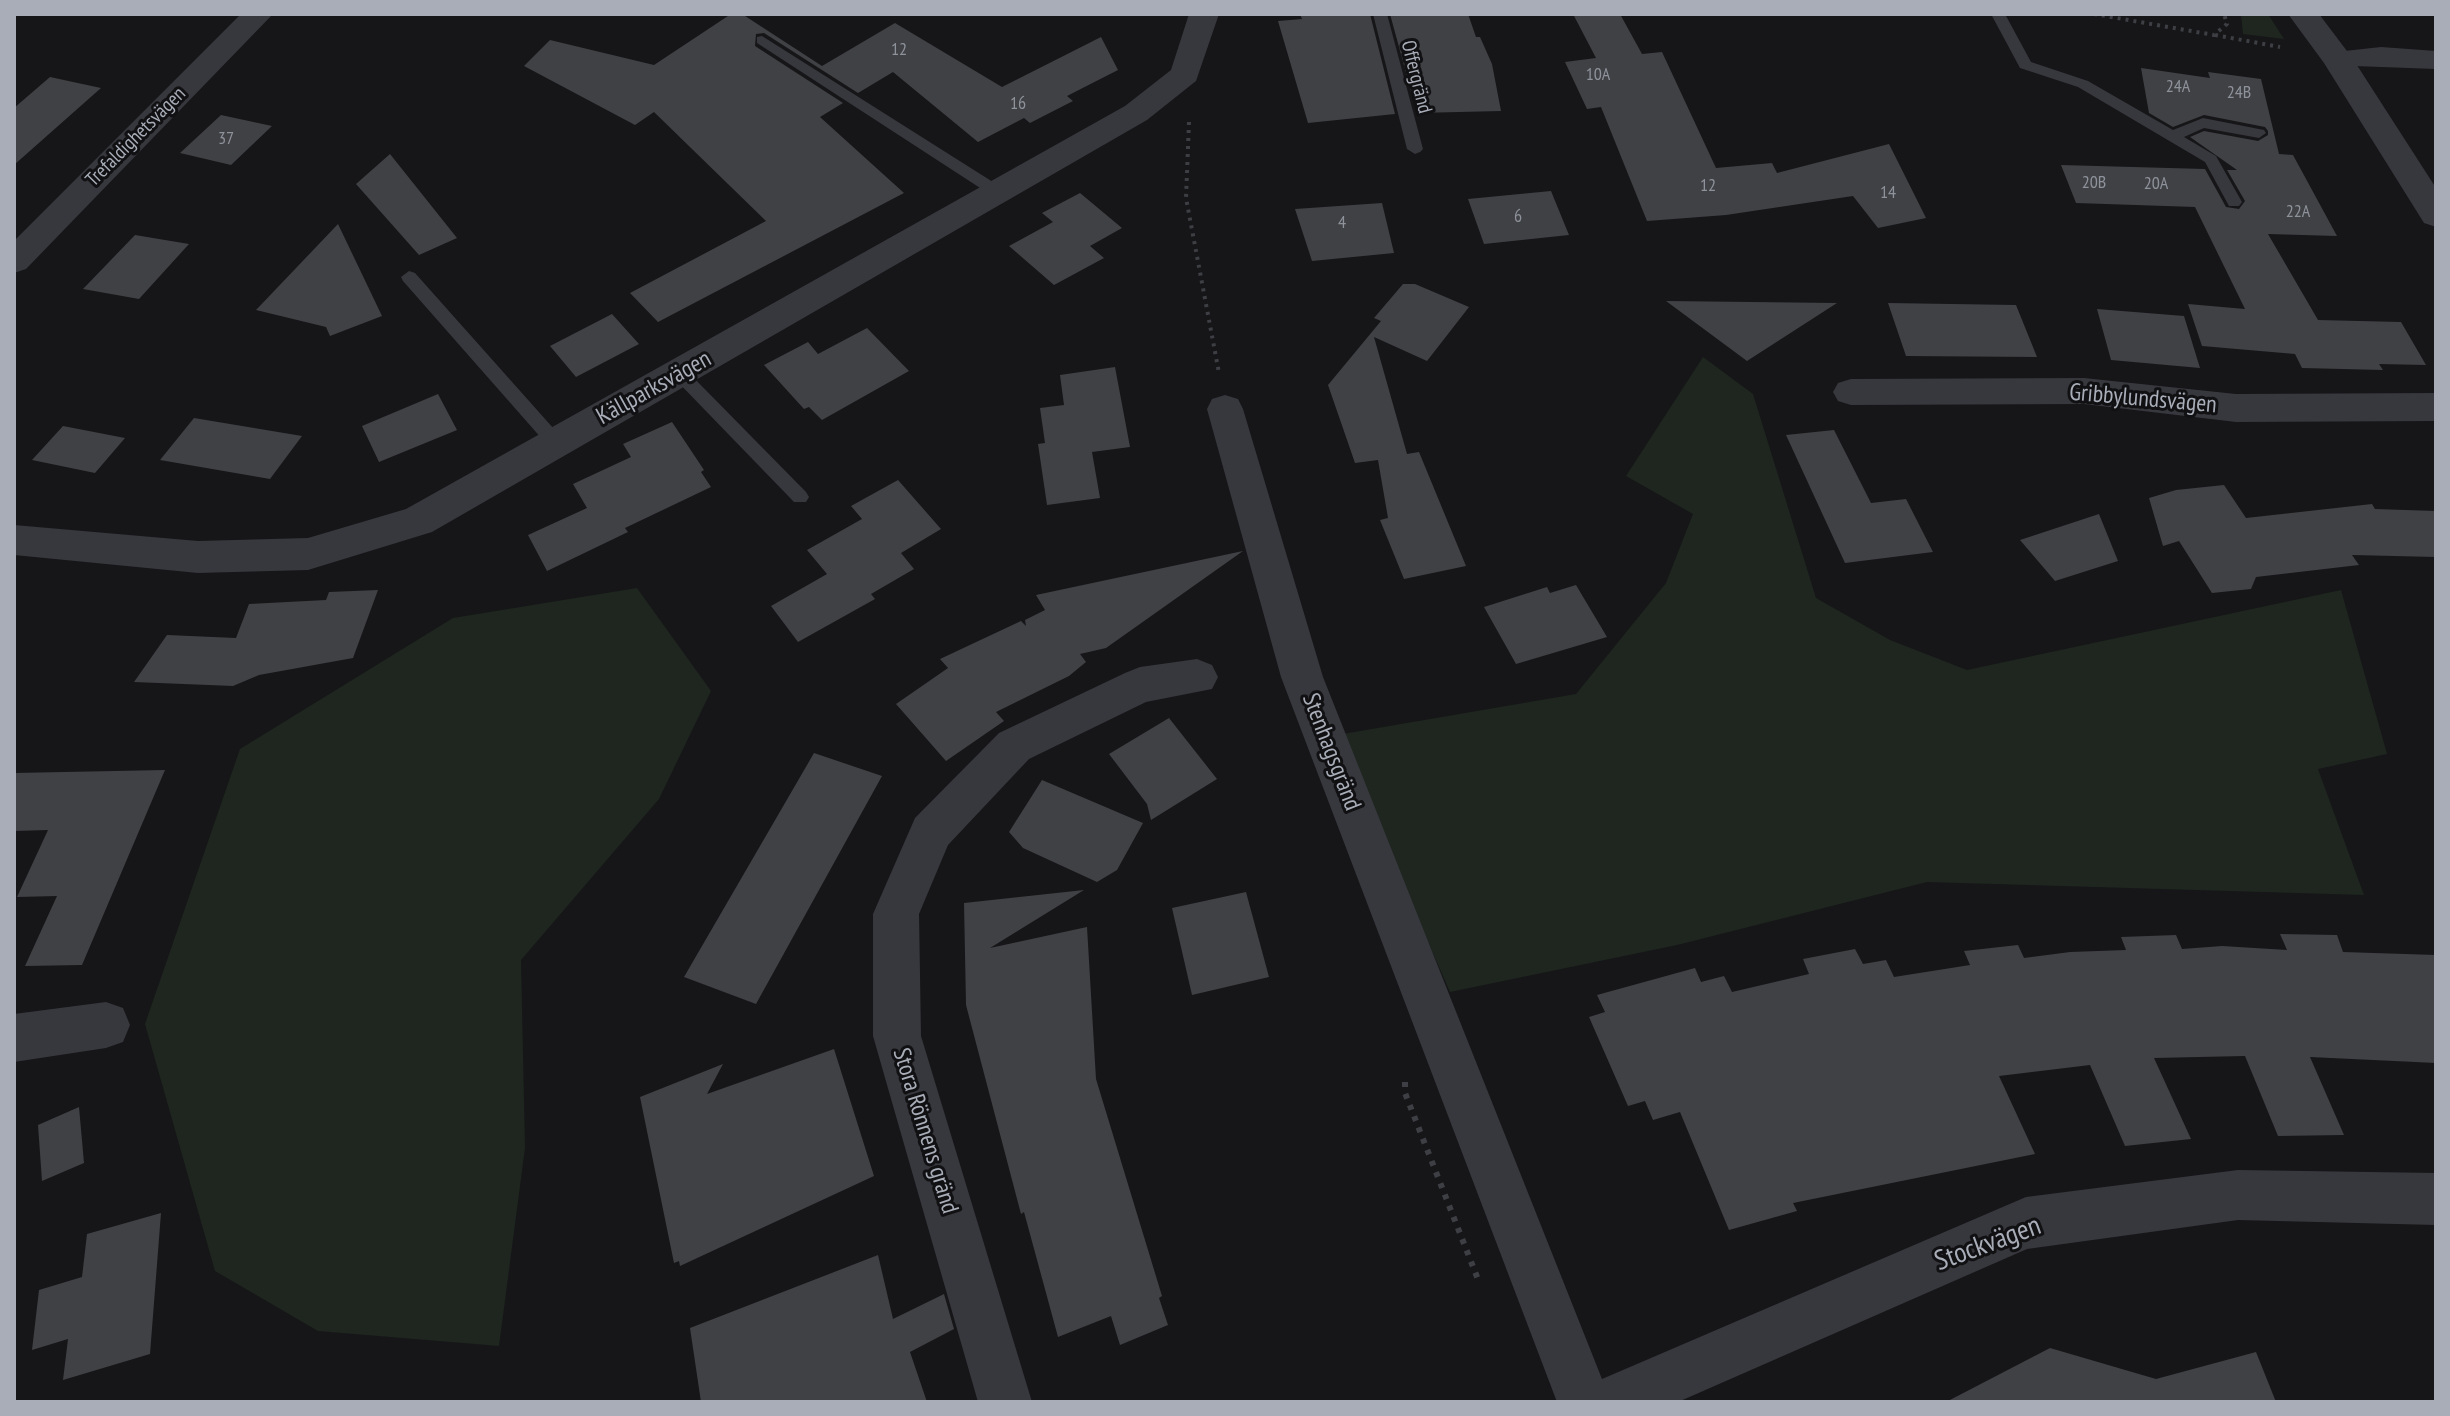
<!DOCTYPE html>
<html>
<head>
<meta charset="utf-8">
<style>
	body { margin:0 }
	#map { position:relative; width:2450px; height:1416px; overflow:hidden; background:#161618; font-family:"PT Sans Narrow",sans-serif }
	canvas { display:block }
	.frame { position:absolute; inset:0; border:16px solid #a8adb8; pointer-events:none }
</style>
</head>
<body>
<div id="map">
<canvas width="2450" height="1416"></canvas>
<div class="frame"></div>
</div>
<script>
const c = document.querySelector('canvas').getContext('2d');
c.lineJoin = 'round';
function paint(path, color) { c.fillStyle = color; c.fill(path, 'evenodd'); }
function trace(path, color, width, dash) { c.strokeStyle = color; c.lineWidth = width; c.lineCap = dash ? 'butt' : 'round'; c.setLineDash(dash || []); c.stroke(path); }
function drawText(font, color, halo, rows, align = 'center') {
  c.font = font + ' "PT Sans Narrow",sans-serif'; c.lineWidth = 6; c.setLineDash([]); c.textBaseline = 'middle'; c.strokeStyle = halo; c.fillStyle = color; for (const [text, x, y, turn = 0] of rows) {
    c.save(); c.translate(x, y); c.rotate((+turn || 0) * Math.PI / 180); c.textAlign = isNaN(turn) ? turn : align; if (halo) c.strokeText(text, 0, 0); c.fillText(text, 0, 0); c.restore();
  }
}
const green = new Path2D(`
	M 2241,14 L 2268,14 L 2284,39 L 2243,34 Z
	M 1703,357 L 1753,394 L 1816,598 L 1890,640 L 1967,670 L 2341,590 L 2387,754 L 2318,769 L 2364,895 L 1927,882 L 1677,945 L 1450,992 L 1337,735 L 1576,694 L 1666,583 L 1693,514 L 1626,476 Z
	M 637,588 L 711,691 L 659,799 L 521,960 L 525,1148 L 499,1346 L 318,1331 L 215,1271 L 145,1024 L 240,749 L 453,618 Z`);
const building = new Path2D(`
	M 731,14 L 742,14 L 822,66 L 895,23 L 1002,87 L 1101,37 L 1118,70 L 1067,96 L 1073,101 L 1030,123 L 1024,118 L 978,142 L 893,72 L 858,93 L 764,33 L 756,34 L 755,46 L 843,103 L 820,117 L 904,193 L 658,322 L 630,293 L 766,221 L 654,112 L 635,125 L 524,66 L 550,40 L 654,65 Z
	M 1300,14 L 1370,14 L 1395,114 L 1308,123 L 1278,21 L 1302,19 Z
	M 1390,14 L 1468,14 L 1476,37 L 1480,37 L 1492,64 L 1501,111 L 1417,113 Z
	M 1573,14 L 1620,14 L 1642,54 L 1662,52 L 1716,168 L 1772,163 L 1777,173 L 1889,144 L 1926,218 L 1878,228 L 1853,196 L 1726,215 L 1647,221 L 1601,107 L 1587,109 L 1565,62 L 1596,58 Z
	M 2141,68 L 2210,78 L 2208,72 L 2261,79 L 2279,154 L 2293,155 L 2337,236 L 2268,234 L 2318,320 L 2401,322 L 2426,365 L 2379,364 L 2383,370 L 2302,368 L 2295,354 L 2202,346 L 2188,304 L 2245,309 L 2195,207 L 2076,203 L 2061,165 L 2205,169 L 2226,207 L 2239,209 L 2245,201 L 2227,170 L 2237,170 L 2190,137 L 2204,131 L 2258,141 L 2268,135 L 2268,131 L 2265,127 L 2204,115 L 2173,127 L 2149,113 Z
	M 50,77 L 101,88 L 14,165 L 14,108 Z
	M 221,115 L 272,126 L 231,165 L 180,153 Z
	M 390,154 L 457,238 L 419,255 L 356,184 Z
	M 1551,191 L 1569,235 L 1484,244 L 1468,199 Z
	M 1080,193 L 1122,228 L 1090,246 L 1104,258 L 1054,285 L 1009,246 L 1053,222 L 1042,213 Z
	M 1382,203 L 1394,253 L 1312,261 L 1295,209 Z
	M 338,224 L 382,316 L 330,336 L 326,327 L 256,310 Z
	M 135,235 L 189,244 L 139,299 L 83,289 Z
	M 1403,284 L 1415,284 L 1469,307 L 1427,361 L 1374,337 L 1407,454 L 1419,452 L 1466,566 L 1404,579 L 1380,520 L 1388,518 L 1378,460 L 1355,463 L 1328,385 L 1381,321 L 1374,318 Z
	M 1666,301 L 1837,303 L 1747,361 Z
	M 1888,303 L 2016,305 L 2037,357 L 1906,356 Z
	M 2097,309 L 2184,316 L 2200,368 L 2111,360 Z
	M 612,314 L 639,344 L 576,377 L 550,346 Z
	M 867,328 L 909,371 L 822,420 L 809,407 L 804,409 L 764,365 L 808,342 L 818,354 Z
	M 1115,367 L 1130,447 L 1092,452 L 1100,498 L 1047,505 L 1038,444 L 1045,443 L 1040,408 L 1064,405 L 1060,375 Z
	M 438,394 L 457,430 L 379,462 L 362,426 Z
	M 194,418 L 302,436 L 270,479 L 160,460 Z
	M 672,422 L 704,470 L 701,472 L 711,487 L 625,528 L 628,532 L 547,571 L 528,535 L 587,508 L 573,484 L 631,457 L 623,444 Z
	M 63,426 L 125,438 L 95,473 L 32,460 Z
	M 1834,430 L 1871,503 L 1906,499 L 1933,552 L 1845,563 L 1786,435 Z
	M 898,480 L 941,529 L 901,553 L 914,569 L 871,594 L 875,599 L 798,642 L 771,606 L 827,574 L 807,550 L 862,519 L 851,506 Z
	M 2224,485 L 2246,518 L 2372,504 L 2375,509 L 2436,511 L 2436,557 L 2352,555 L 2359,565 L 2256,577 L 2251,589 L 2212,593 L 2179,541 L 2163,546 L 2149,498 L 2176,490 Z
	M 2099,514 L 2118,561 L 2055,581 L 2020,540 Z
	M 1243,551 L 1106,648 L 1080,654 L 1086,662 L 1069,676 L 996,712 L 1004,721 L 946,761 L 896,704 L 948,668 L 940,659 L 1021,621 L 1026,626 L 1025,620 L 1045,610 L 1036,595 Z
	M 1576,585 L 1607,637 L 1516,664 L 1484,607 L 1547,587 L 1550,593 Z
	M 378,590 L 353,658 L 259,675 L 233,686 L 134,682 L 167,635 L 236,638 L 249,604 L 326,600 L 329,592 Z
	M 1169,718 L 1217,779 L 1151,820 L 1147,804 L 1109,754 Z
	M 814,753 L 882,776 L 756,1004 L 684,977 Z
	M 165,770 L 82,965 L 25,966 L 57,896 L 17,897 L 48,830 L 14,831 L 14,773 Z
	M 1042,780 L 1143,823 L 1117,870 L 1097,882 L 1023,848 L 1009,832 Z
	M 1084,890 L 990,948 L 1087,927 L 1096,1079 L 1162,1296 L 1159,1298 L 1168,1325 L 1120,1345 L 1111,1316 L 1058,1337 L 1024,1212 L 1021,1214 L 966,1005 L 964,903 Z
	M 1246,892 L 1269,977 L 1192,995 L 1172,908 Z
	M 2280,934 L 2337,935 L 2343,952 L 2436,955 L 2436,1063 L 2310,1057 L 2344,1135 L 2278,1136 L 2245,1056 L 2154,1058 L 2191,1139 L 2125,1146 L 2090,1065 L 1999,1076 L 2035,1154 L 1793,1203 L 1797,1211 L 1729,1230 L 1680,1112 L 1653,1120 L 1645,1101 L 1628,1106 L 1589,1017 L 1605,1012 L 1597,995 L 1695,968 L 1701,982 L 1724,976 L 1732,992 L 1809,974 L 1803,959 L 1855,949 L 1863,964 L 1886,960 L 1894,977 L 1970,965 L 1964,951 L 2018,945 L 2024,958 L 2070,952 L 2126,950 L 2121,937 L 2176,935 L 2182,949 L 2222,946 L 2287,950 Z
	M 834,1049 L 874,1176 L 680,1266 L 679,1261 L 674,1263 L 640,1097 L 723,1064 L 707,1094 Z
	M 79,1107 L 84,1163 L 42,1181 L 38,1125 Z
	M 161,1213 L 150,1354 L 63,1380 L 68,1339 L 32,1350 L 39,1290 L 82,1277 L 87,1234 Z
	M 878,1255 L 893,1319 L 944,1294 L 954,1329 L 910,1352 L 927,1402 L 701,1402 L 690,1328 Z
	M 2050,1348 L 2156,1379 L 2256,1352 L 2276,1402 L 1946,1402 Z`);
const pathFar1 = new Path2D(`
	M 2094,14 L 2214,35 L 2227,24 L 2224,14
	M 2215,35 L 2280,47
	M 1189,122 L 1186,198 L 1219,373`);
const path = new Path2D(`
	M 1405,1082 L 1405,1093 L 1479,1282`);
const service = new Path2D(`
	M 1373,14 L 1387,14 L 1423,149 L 1420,152 L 1415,154 L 1407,149 Z
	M 1991,14 L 2005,14 L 2031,62 L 2088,81 L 2173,130 L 2203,118 L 2264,130 L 2266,133 L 2259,138 L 2204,128 L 2184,137 L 2216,156 L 2242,202 L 2239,206 L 2229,206 L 2205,162 L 2078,87 L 2020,68 Z
	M 762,36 L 1004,189 L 1004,197 L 994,197 L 757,43 L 757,37 Z
	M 409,271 L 415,273 L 562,438 L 565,443 L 562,448 L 550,448 L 403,281 L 401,277 Z
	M 679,367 L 685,369 L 806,492 L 809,497 L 806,502 L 794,502 L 673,377 L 670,373 L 673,369 Z`);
const minor = new Path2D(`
	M 241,14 L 273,14 L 26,269 L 14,273 L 14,241 Z
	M 1189,14 L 1219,14 L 1196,81 L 1147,120 L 432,532 L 308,570 L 198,573 L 14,555 L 14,525 L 198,541 L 308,538 L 406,509 L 1125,106 L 1171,70 Z
	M 2381,47 L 2436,51 L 2436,69 L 2326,65 L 2322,59 L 2326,53 Z
	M 2084,378 L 2236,394 L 2436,393 L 2436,421 L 2236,422 L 2084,404 L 1851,405 L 1838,401 L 1833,392 L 1838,383 L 1851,379 Z
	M 1225,395 L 1238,399 L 1243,409 L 1323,677 L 1602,1379 L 2026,1197 L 2238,1170 L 2436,1173 L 2436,1225 L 2238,1220 L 2027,1249 L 1678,1402 L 1557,1402 L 1281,677 L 1207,409 L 1212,399 Z
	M 1197,659 L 1212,665 L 1218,677 L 1212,689 L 1146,702 L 1029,759 L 948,845 L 919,914 L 921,1036 L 1032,1402 L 978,1402 L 873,1036 L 873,914 L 915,818 L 999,733 L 1125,673 L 1140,667 Z
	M 106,1002 L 123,1008 L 130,1025 L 123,1042 L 106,1048 L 14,1062 L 14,1014 Z`);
const tertiary = new Path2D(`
	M 2288,14 L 2319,14 L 2353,59 L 2436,188 L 2436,227 L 2424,223 L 2324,63 Z`);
const farNumbernames = [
	["12",899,50],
	["10A",1598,75],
	["24A",2178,87],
	["24B",2239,93],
	["16",1018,104],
	["37",226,139],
	["20B",2094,183],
	["20A",2156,184],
	["12",1708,186],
	["14",1888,193],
	["22A",2298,212],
	["6",1518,217],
	["4",1342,223]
];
const farStreetnames = [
	["Offergränd",1416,77,76],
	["Trefaldighetsvägen",136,137,-45]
];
const streetNames = [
	["Källparksvägen",654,388,-29],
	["Gribbylundsvägen",2143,399,5],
	["Stenhagsgränd",1331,752,69],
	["Stora Rönnens gränd",925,1131,73]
];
const nearStreetnames = [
	["Stockvägen",1988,1244,-20]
];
paint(green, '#1e261f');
paint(building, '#404145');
trace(pathFar1, '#3d3f44', 4, [3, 5]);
trace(path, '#3d3f44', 6, [5, 7]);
paint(service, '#37383d');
paint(minor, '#37383d');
paint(tertiary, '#37383d');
drawText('18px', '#8e929b', null, farNumbernames);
drawText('20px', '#a8adb8', '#111113', farStreetnames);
drawText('24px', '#a8adb8', '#111113', streetNames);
drawText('28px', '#a8adb8', '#111113', nearStreetnames);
</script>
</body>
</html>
